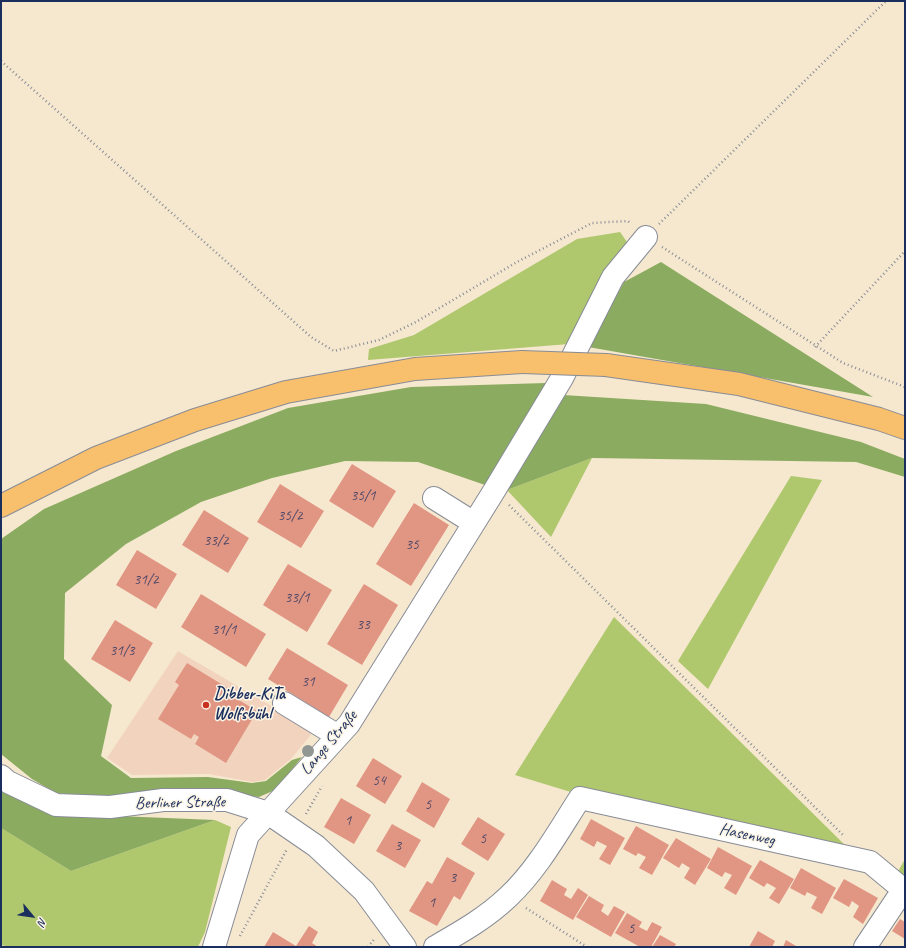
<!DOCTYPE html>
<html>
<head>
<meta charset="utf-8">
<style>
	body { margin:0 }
	#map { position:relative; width:906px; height:948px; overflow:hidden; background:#f6e8cf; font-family:Caveat,sans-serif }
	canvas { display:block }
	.frame { position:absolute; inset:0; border:2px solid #1b2f5e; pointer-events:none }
	.north { position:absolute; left:12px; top:896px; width:40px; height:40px; -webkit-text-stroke:3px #fcf5e5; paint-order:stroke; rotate:119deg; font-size:11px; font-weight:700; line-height:16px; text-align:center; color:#1b2f5e }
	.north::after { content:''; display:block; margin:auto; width:14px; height:18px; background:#1b2f5e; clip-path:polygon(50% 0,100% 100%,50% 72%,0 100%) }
</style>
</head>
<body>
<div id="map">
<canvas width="906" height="948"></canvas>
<div class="frame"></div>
<div class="north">N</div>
</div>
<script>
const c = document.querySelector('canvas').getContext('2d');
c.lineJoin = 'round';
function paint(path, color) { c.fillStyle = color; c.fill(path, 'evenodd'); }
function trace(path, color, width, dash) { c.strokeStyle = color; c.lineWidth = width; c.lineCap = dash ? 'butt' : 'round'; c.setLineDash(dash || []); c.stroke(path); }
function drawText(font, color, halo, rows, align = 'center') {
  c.font = font + ' Caveat,sans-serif'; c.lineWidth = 3; c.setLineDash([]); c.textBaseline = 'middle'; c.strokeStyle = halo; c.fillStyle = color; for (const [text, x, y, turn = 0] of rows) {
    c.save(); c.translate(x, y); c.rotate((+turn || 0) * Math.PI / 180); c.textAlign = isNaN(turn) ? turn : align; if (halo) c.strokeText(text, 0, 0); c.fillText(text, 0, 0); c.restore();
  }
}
const built = new Path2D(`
	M 178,651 L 314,731 L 291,759 L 265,780 L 253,782 L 208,774 L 132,775 L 107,758 Z`);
const green = new Path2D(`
	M 620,232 L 627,242 L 569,344 L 368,360 L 369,349 L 414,335 L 577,239 Z
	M 592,458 L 551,537 L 507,490 Z
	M 791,476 L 822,480 L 708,689 L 678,661 Z
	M 614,617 L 852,852 L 574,793 L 515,775 Z
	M 215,820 L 231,827 L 205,932 L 198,947 L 10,947 L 1,945 L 1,828 L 71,871 Z
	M 905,859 L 905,882 L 897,873 Z`);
const forest = new Path2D(`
	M 661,262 L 873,397 L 588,347 L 624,282 Z
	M 546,383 L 488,486 L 418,462 L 345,461 L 272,478 L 201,502 L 126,544 L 65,593 L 64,659 L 112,705 L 101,756 L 131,778 L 208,777 L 252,783 L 266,781 L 292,760 L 302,757 L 275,790 L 259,797 L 182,788 L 107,798 L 56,793 L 32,779 L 1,754 L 1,539 L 44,509 L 176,451 L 288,408 L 411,387 Z
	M 563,395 L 706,404 L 861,442 L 905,459 L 905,477 L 856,462 L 592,458 L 507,490 Z
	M 1,790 L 118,816 L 215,820 L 71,871 L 1,828 Z`);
const building = new Path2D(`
	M 352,464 L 396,491 L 373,528 L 329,501 Z
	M 280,484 L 324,511 L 301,548 L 257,522 Z
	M 414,503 L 449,525 L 411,586 L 376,564 Z
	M 204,510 L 249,538 L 228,573 L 182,545 Z
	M 137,550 L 177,574 L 156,609 L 116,585 Z
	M 288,564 L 332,590 L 307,632 L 263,605 Z
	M 364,584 L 398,605 L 362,665 L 327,644 Z
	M 201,594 L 266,634 L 246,667 L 181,627 Z
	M 115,620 L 153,643 L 130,682 L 91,659 Z
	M 287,648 L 348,685 L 329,717 L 268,679 Z
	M 187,663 L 231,690 L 229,694 L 257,711 L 226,763 L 195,744 L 199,737 L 194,734 L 191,739 L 158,719 L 179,685 L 175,682 Z
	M 373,758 L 402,776 L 385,804 L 356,786 Z
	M 422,782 L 450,799 L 434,828 L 406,811 Z
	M 341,798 L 371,815 L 354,844 L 324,827 Z
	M 478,817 L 505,834 L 488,861 L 461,844 Z
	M 591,819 L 625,838 L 610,865 L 599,859 L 607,846 L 597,841 L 594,847 L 580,839 Z
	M 392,824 L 421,840 L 405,868 L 376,851 Z
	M 636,826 L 669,845 L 652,875 L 639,868 L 646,857 L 638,853 L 636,856 L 623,849 Z
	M 676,838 L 711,859 L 695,885 L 684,878 L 690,868 L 682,863 L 679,868 L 663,858 Z
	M 718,847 L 752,866 L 736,895 L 724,888 L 732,875 L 725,872 L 722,877 L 707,868 Z
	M 447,857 L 475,873 L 460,900 L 454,896 L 437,926 L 409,911 L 427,881 L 432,884 Z
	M 760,860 L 794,879 L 779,904 L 769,898 L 776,888 L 767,883 L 764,887 L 749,878 Z
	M 801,868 L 836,888 L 822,914 L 811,908 L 817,897 L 807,892 L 805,896 L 790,888 Z
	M 844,879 L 878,898 L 863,924 L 853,917 L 859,906 L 852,901 L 849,907 L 833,898 Z
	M 552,880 L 567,889 L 564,895 L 571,899 L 578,888 L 588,895 L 573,920 L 540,901 Z
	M 589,896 L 604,905 L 601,911 L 608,916 L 614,906 L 625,912 L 611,937 L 576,917 Z
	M 627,913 L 642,922 L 639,927 L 647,931 L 652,922 L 662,927 L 651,947 L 640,947 L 615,933 Z
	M 900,919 L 905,922 L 905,939 L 892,931 Z
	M 309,926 L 318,932 L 312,943 L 318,947 L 264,947 L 273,932 L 296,946 Z
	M 758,931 L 775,941 L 772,947 L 749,947 Z
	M 660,935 L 676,944 L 674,947 L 652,947 Z
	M 786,940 L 796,946 L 795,947 L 783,947 Z`);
const path = new Path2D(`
	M 1,61 L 311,337 L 334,351 L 379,340 L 416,322 L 517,262 L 592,223 L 628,221 L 631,224
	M 659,224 L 886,1
	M 662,247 L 843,363 L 905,387
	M 815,347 L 905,251
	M 509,505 L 843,835
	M 306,814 L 322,786
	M 526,908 L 587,947
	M 240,936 L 287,849
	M 368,947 L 375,938`);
const minor = new Path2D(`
	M 434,498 L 474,523
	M 284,703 L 338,736
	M 1,776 L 8,782 L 56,805 L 110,807 L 163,800 L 227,800 L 268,813 L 316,846 L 364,891 L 405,947
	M 214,947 L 248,835 L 349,724 L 494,491 L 562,378 L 613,277 L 646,237
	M 435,947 C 461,932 486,918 508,897 C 537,870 558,832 580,798 L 870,862 L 905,891
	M 865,947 L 903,890`);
const major = new Path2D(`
	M 606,365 L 739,384 L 879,419 L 905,428
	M 1,506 L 96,458 L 195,420 L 286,392 L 415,369 L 522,362`);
const majorBridge = new Path2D(`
	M 522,362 L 606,365`);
const trees = [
	[308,751]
];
const markers = [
	[206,705,4,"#c8321e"]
];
const numberNames = [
	["35/1",363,496],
	["35/2",290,516],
	["33/2",216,541],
	["35",412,545],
	["31/2",146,580],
	["33/1",297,598],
	["33",363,625],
	["31/1",224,630],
	["31/3",122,651],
	["31",308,682],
	["54",379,781],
	["5",428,805],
	["1",348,821],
	["5",483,839],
	["3",398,846],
	["3",453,878],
	["1",432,903],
	["5",631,929]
];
const poiNames = [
	["Dibber-KiTa",214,695],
	["Wolfsbühl",214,715]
];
const streetNames = [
	["Lange Straße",329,743,-50],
	["Berliner Straße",180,803,-1],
	["Hasenweg",747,835,12]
];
paint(built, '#f2d4be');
paint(green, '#afc76d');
paint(forest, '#8bac60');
paint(building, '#e19583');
trace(minor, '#888c96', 24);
trace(major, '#888c96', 24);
trace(path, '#888c96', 2.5, [1, 3]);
trace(minor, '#fff', 22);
trace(major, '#f8bf6c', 22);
trace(majorBridge, '#888c96', 24, []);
trace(majorBridge, '#f8bf6c', 22);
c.fillStyle = '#929793';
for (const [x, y] of trees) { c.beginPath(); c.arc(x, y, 6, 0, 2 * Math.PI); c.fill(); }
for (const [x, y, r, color] of markers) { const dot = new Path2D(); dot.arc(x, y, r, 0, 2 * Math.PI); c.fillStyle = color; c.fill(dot); trace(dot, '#fcf5e5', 1.5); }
drawText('15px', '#4c4867', null, numberNames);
drawText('bold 17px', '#1b2f5e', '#fcf5e5', poiNames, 'left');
drawText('17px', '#1b2f5e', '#fcf5e5', streetNames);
</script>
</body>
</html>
